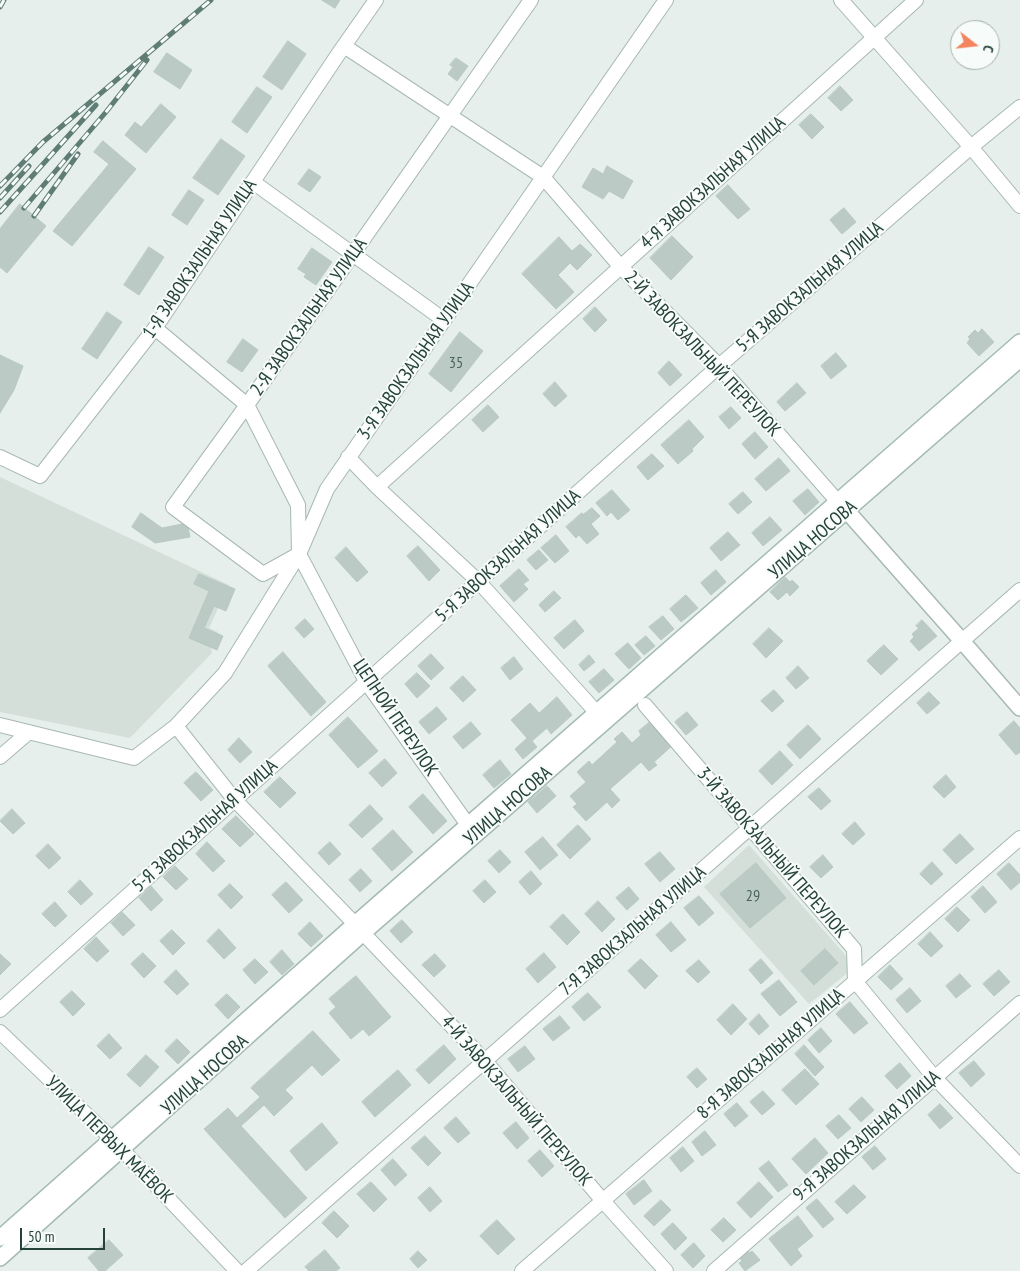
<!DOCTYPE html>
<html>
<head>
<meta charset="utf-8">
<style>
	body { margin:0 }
	#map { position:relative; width:1020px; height:1271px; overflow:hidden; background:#e6efeb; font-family:"PT Sans Narrow",sans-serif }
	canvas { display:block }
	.north { position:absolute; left:950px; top:20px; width:50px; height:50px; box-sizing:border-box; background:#f7fbf9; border:1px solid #a3b1ad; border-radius:50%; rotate:106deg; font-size:14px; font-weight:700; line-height:20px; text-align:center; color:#24423a }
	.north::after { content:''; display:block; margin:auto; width:18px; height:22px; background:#f4845f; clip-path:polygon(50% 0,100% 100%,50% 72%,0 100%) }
	.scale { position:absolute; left:20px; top:1228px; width:85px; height:22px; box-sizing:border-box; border:2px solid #24423a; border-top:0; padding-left:6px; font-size:15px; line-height:18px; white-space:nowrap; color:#24423a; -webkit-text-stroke:4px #f7fbf9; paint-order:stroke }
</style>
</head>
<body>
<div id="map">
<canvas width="1020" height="1271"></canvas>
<div class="north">С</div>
<div class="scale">50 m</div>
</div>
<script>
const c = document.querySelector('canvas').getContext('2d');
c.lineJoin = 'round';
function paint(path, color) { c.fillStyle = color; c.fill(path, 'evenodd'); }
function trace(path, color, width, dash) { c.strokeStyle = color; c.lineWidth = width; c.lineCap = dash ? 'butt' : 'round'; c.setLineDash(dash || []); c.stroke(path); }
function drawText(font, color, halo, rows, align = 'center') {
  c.font = font + ' "PT Sans Narrow",sans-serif'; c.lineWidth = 4; c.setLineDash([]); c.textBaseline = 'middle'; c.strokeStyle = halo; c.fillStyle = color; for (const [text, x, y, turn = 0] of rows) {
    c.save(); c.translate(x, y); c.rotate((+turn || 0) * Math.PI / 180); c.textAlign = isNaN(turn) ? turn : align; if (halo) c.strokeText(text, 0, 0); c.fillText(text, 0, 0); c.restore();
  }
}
const built = new Path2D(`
	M 0,477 L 229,585 L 209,628 L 218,632 L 211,647 L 212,653 L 130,738 L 0,712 Z
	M 749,845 L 849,959 L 850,971 L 809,1004 L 704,887 Z`);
const building = new Path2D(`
	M 322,0 L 340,0 L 335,8 Z
	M 288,41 L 306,54 L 282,90 L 263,77 Z
	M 167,53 L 192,70 L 180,89 L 154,72 Z
	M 456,58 L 468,66 L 457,81 L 448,74 L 453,67 L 450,65 Z
	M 840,86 L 853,100 L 841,111 L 828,98 Z
	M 257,87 L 272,97 L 247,133 L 232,122 Z
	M 161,104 L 176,117 L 146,153 L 125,135 L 135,122 L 141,127 Z
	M 811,114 L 824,127 L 812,139 L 799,125 Z
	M 221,139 L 245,156 L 218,195 L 193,178 Z
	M 103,141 L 136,169 L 72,246 L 53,231 L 109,164 L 94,152 Z
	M 607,166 L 633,181 L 623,199 L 609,191 L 603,199 L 582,187 L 593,168 L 603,174 Z
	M 309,169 L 321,177 L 310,192 L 298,184 Z
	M 728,185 L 750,209 L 738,219 L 716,196 Z
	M 189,190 L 204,200 L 187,225 L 172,215 Z
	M 20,204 L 46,226 L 7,273 L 0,267 L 0,229 Z
	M 844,208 L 856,222 L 842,234 L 830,220 Z
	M 672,236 L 693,257 L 671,280 L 650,258 Z
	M 559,237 L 572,251 L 580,244 L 592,255 L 577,270 L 570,263 L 558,275 L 574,292 L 556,309 L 522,274 Z
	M 149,247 L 164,257 L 139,295 L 124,285 Z
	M 312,248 L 332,262 L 316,285 L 304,277 L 306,274 L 298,269 Z
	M 595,307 L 607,320 L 595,332 L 583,319 Z
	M 107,312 L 122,322 L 97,359 L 82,349 Z
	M 982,329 L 994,342 L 979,356 L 967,343 L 970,339 L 968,337 L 975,330 L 978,333 Z
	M 460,332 L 483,351 L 451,392 L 429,374 Z
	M 243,339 L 258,350 L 242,372 L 227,362 Z
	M 836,353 L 847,366 L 831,379 L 821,366 Z
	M 0,355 L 23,366 L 14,390 L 0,413 Z
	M 669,361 L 682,375 L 670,386 L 658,373 Z
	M 555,382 L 567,396 L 555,407 L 543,394 Z
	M 797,383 L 806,393 L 785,411 L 777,402 Z
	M 488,405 L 499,417 L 483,432 L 472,420 Z
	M 731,407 L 741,418 L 729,429 L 719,417 Z
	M 689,420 L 704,437 L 692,449 L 693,451 L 678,464 L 661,445 Z
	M 755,432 L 768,447 L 755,459 L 742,444 Z
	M 652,454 L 664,466 L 648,480 L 637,467 Z
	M 779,458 L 790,471 L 766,491 L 755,479 Z
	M 808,489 L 819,502 L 805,515 L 793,501 Z
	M 612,490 L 630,510 L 618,520 L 611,512 L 607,516 L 596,503 Z
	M 743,492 L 752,502 L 738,514 L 729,504 Z
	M 592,508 L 600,516 L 591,524 L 583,515 Z
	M 141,513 L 162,528 L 187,523 L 190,537 L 155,543 L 132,527 Z
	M 582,513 L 599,534 L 587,544 L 579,535 L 576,538 L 566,527 Z
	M 770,517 L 782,530 L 763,546 L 752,533 Z
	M 728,532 L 740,545 L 721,561 L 710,548 Z
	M 556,535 L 569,551 L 555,563 L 541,548 Z
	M 418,546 L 440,570 L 429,581 L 407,556 Z
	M 346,547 L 368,572 L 357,582 L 335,558 Z
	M 539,550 L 548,560 L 536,570 L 527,560 Z
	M 519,569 L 529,580 L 523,584 L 528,589 L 514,602 L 500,586 Z
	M 716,570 L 726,582 L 711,595 L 701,583 Z
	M 199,574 L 235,589 L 226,611 L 214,606 L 204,628 L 223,636 L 217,650 L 189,638 L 209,591 L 194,584 Z
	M 785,577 L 790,582 L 792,580 L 799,587 L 790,596 L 787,592 L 778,600 L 770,592 Z
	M 554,591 L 561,598 L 545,612 L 539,605 Z
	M 686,595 L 698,608 L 681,622 L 670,609 Z
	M 663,616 L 674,629 L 661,640 L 649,627 Z
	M 305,619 L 314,629 L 304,638 L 295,628 Z
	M 575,620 L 584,631 L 564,649 L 554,638 Z
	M 922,620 L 937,636 L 919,651 L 910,641 L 914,637 L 912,634 L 919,628 L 916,626 Z
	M 769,628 L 783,641 L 766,658 L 753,644 Z
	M 646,636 L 655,646 L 644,655 L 635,645 Z
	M 628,643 L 641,658 L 629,669 L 615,654 Z
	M 884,645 L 898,659 L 881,675 L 867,661 Z
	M 283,652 L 326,702 L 311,716 L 268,666 Z
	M 431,654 L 444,668 L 431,680 L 418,666 Z
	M 589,655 L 595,662 L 584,671 L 579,665 Z
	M 514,657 L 523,669 L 510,680 L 501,668 Z
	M 798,666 L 809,678 L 796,689 L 786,678 Z
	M 604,669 L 614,680 L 599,693 L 589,682 Z
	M 417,673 L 430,686 L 417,698 L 405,684 Z
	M 463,676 L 476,690 L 463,702 L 450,688 Z
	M 774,690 L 784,701 L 772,712 L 761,701 Z
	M 929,692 L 940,703 L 927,714 L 917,703 Z
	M 557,697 L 572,715 L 551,734 L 547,728 L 532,741 L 537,747 L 523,759 L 515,749 L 527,738 L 511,720 L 530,703 L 539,713 Z
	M 437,707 L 447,719 L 429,734 L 419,722 Z
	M 687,712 L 698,725 L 686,735 L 675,722 Z
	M 348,717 L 378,751 L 358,768 L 329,735 Z
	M 1014,721 L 1020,728 L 1020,752 L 1016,755 L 999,735 Z
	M 471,722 L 481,734 L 463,749 L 453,737 Z
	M 650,722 L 660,733 L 664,733 L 674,744 L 654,762 L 657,765 L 649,771 L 641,762 L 610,789 L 620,800 L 612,808 L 607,802 L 586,821 L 573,807 L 577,804 L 570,796 L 586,782 L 577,772 L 589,761 L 592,765 L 617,742 L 614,739 L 622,732 L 632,743 L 641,735 L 639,731 Z
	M 808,725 L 821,739 L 800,759 L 787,745 Z
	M 239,738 L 252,752 L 240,763 L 228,750 Z
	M 780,751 L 793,765 L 772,785 L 759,771 Z
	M 385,759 L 397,773 L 382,787 L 369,773 Z
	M 500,760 L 511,774 L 494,788 L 483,775 Z
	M 196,772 L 213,790 L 201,801 L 184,783 Z
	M 946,775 L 956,787 L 944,798 L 933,787 Z
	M 280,777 L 296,793 L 280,808 L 264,792 Z
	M 547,786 L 556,796 L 537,813 L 528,802 Z
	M 819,788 L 831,801 L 821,810 L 808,797 Z
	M 423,794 L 447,821 L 433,834 L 409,807 Z
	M 370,805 L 383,819 L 362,838 L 349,825 Z
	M 12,809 L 25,823 L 13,834 L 0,821 Z
	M 236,816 L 254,834 L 240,847 L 222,829 Z
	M 855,822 L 865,834 L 853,845 L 842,834 Z
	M 578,825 L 591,839 L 570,859 L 557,845 Z
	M 393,830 L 413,852 L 392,871 L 372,849 Z
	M 960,834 L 974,849 L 956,864 L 943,850 Z
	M 543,837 L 558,855 L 540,870 L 525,852 Z
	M 207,842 L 225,861 L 213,872 L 196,854 Z
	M 330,842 L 341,854 L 329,865 L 318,853 Z
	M 48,844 L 61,858 L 49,869 L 36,856 Z
	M 500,850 L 511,862 L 499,873 L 488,861 Z
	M 660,852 L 675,869 L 660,882 L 645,864 Z
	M 823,855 L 833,867 L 821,878 L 810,867 Z
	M 932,862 L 943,874 L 931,885 L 920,874 Z
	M 756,863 L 786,898 L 750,928 L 720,894 Z
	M 1009,863 L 1020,875 L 1020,882 L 1011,890 L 997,874 Z
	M 175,866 L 188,879 L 176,890 L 163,877 Z
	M 361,869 L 372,881 L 360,892 L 349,880 Z
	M 531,871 L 542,884 L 530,895 L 519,882 Z
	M 80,880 L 93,894 L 81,905 L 68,892 Z
	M 485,880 L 496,892 L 484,903 L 473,891 Z
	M 286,882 L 303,900 L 289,913 L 272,895 Z
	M 230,884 L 243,897 L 231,909 L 218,895 Z
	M 151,886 L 163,900 L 151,911 L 139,898 Z
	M 983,886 L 997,902 L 985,913 L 971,897 Z
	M 629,887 L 639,899 L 627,910 L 616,898 Z
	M 699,896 L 714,913 L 699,926 L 684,908 Z
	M 598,901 L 615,919 L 602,932 L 585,914 Z
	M 55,902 L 67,916 L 55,927 L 42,914 Z
	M 957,907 L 970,920 L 958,932 L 945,919 Z
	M 122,912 L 135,925 L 123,936 L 111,923 Z
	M 563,914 L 580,932 L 567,945 L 550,927 Z
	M 402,920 L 413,932 L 401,943 L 390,931 Z
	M 310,922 L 323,936 L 311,947 L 298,934 Z
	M 671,922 L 686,940 L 671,952 L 656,935 Z
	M 219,929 L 236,948 L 224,959 L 207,941 Z
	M 172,930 L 185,943 L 173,955 L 160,941 Z
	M 930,932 L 943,946 L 931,957 L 918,944 Z
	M 96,937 L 109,951 L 97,962 L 84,949 Z
	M 825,949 L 838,963 L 814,985 L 801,971 Z
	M 282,950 L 294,964 L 282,975 L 270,962 Z
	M 143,953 L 156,966 L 144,978 L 131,964 Z
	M 544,953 L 556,967 L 538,983 L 526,969 Z
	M 0,954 L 11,964 L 0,975 Z
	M 435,954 L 446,966 L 434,977 L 422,965 Z
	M 255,959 L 268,972 L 255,984 L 243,970 Z
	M 641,959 L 658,976 L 645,989 L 628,971 Z
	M 761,959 L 773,973 L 761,984 L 749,970 Z
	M 699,960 L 710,972 L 698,983 L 686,971 Z
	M 890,965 L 903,979 L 891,990 L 878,977 Z
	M 176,970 L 189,984 L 177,995 L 164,982 Z
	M 999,970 L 1010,982 L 994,996 L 983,984 Z
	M 960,974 L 971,986 L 956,998 L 946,986 Z
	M 356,976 L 391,1017 L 369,1036 L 363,1029 L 351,1039 L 329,1013 L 336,1007 L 329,999 Z
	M 779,980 L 797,1002 L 780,1016 L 761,994 Z
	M 910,988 L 921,1001 L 907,1013 L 896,1000 Z
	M 72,991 L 85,1004 L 73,1016 L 60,1002 Z
	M 588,993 L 601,1007 L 584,1021 L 572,1007 Z
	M 227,994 L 240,1007 L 228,1019 L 215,1005 Z
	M 850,1002 L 868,1023 L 854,1034 L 836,1014 Z
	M 733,1004 L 747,1019 L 731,1035 L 717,1020 Z
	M 759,1014 L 769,1026 L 759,1035 L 749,1024 Z
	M 560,1016 L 570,1028 L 553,1041 L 543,1029 Z
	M 821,1028 L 832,1041 L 819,1053 L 808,1040 Z
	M 313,1031 L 340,1060 L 322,1076 L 312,1065 L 285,1090 L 293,1098 L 274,1116 L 264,1105 L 241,1126 L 307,1198 L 285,1218 L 204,1129 L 228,1108 L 237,1118 L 260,1097 L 251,1088 Z
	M 109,1034 L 122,1048 L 110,1059 L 97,1046 Z
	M 177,1039 L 190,1052 L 178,1064 L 165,1051 Z
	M 444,1045 L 456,1059 L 429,1084 L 416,1070 Z
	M 804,1045 L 824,1067 L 815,1076 L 795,1054 Z
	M 525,1046 L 535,1059 L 518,1072 L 508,1059 Z
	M 146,1055 L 159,1067 L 140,1087 L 127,1075 Z
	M 974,1061 L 985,1074 L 971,1087 L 959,1073 Z
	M 900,1063 L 911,1076 L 897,1089 L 885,1076 Z
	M 697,1068 L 707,1079 L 697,1088 L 687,1077 Z
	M 805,1069 L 819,1084 L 796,1105 L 782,1090 Z
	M 398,1070 L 411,1085 L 375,1117 L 362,1102 Z
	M 763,1091 L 775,1104 L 762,1115 L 750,1102 Z
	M 862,1097 L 874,1110 L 861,1122 L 849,1109 Z
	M 737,1103 L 748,1116 L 735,1127 L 724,1114 Z
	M 940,1104 L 953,1118 L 940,1129 L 928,1115 Z
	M 839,1115 L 851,1128 L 838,1139 L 826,1126 Z
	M 456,1117 L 470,1133 L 458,1143 L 444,1128 Z
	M 516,1122 L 529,1138 L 517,1149 L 503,1133 Z
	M 322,1123 L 338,1143 L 306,1171 L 290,1151 Z
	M 705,1131 L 716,1145 L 702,1156 L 692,1142 Z
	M 425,1136 L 441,1153 L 428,1166 L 411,1148 Z
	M 815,1138 L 828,1153 L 806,1174 L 792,1159 Z
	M 875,1146 L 886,1159 L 873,1170 L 862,1157 Z
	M 683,1147 L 694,1161 L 681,1172 L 670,1158 Z
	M 540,1150 L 554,1166 L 542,1177 L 528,1161 Z
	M 393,1159 L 407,1175 L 395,1186 L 381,1170 Z
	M 769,1161 L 788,1185 L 778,1192 L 759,1169 Z
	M 644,1180 L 652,1191 L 634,1205 L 626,1194 Z
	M 371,1182 L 387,1199 L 374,1212 L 357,1194 Z
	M 759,1182 L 773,1197 L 751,1218 L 737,1203 Z
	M 854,1185 L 866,1197 L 847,1214 L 835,1202 Z
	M 430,1187 L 442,1201 L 430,1212 L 418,1198 Z
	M 817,1199 L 834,1219 L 823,1228 L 806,1208 Z
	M 661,1200 L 671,1210 L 654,1226 L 644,1216 Z
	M 334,1211 L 349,1226 L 337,1238 L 322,1223 Z
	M 798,1216 L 813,1236 L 797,1249 L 802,1256 L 791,1266 L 769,1239 Z
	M 724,1218 L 736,1230 L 723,1242 L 711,1230 Z
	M 497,1220 L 515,1239 L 498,1255 L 480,1236 Z
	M 673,1223 L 687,1238 L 675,1250 L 661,1234 Z
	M 109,1240 L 123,1255 L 105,1271 L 99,1271 L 88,1258 Z
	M 694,1243 L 705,1256 L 693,1268 L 681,1255 Z
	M 325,1250 L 340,1268 L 336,1271 L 309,1271 L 305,1267 Z
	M 418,1251 L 427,1260 L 418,1268 L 410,1259 Z
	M 748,1251 L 749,1253 L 752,1251 L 760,1260 L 745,1271 L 739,1263 L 742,1261 L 740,1258 Z`);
const minor = new Path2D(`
	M 841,0 L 971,147 L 1020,206
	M 344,46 L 543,177 L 620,266 L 719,366 L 838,502
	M 253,182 L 444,320
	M 155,328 L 247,405 L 298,505 L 299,554 L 367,683 L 468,825
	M 0,457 L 40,476 L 155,328 L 339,53 L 376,0
	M 348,457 L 377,487 L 479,582 L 597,713
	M 377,487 L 916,0
	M 299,554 L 263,574 L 173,507 L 247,405 L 531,0
	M 645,705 L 854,949 L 855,981 L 934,1077 L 1020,1166
	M 0,725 L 134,758 L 176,726 L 225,673 L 299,554 L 327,489 L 666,0
	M 176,726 L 234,799 L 355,924
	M 0,757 L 29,732
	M 363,933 L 485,1061 L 603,1201 L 666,1271
	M 0,1010 L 719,366 L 971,147 L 1020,107
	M 0,1032 L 112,1139 L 237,1271
	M 246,1271 L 1020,590
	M 522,1271 L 1020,838
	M 714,1271 L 1020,1003`);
const tertiary = new Path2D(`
	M 847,511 L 962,641 L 1020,708`);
const secondary = new Path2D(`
	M 0,1238 L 355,924 L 1020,342
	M 0,1258 L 363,933 L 1020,359`);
const rail = new Path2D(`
	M 0,7 L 4,0
	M 0,186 L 43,142 L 211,0
	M 0,198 L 29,166
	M 24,208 L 106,112 L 147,60
	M 0,212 L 96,105
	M 34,216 L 78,154`);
const numberNames = [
	["35",456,363],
	["29",753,896]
];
const streetNames = [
	["4-Я ЗАВОКЗАЛЬНАЯ УЛИЦА",713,183,-42],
	["1-Я ЗАВОКЗАЛЬНАЯ УЛИЦА",200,259,-56],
	["5-Я ЗАВОКЗАЛЬНАЯ УЛИЦА",810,287,-41],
	["2-Я ЗАВОКЗАЛЬНАЯ УЛИЦА",309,317,-55],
	["2-Й ЗАВОКЗАЛЬНЫЙ ПЕРЕУЛОК",702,354,47],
	["3-Я ЗАВОКЗАЛЬНАЯ УЛИЦА",416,361,-55],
	["УЛИЦА НОСОВА",813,540,-41],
	["5-Я ЗАВОКЗАЛЬНАЯ УЛИЦА",508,556,-42],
	["ЦЕПНОЙ ПЕРЕУЛОК",395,718,56],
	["УЛИЦА НОСОВА",508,806,-41],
	["5-Я ЗАВОКЗАЛЬНАЯ УЛИЦА",205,826,-42],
	["3-Й ЗАВОКЗАЛЬНЫЙ ПЕРЕУЛОК",772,853,49],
	["7-Я ЗАВОКЗАЛЬНАЯ УЛИЦА",633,931,-41],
	["8-Я ЗАВОКЗАЛЬНАЯ УЛИЦА",771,1054,-41],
	["УЛИЦА НОСОВА",205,1075,-42],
	["4-Й ЗАВОКЗАЛЬНЫЙ ПЕРЕУЛОК",516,1101,49],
	["9-Я ЗАВОКЗАЛЬНАЯ УЛИЦА",867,1136,-41],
	["УЛИЦА ПЕРВЫХ МАЁВОК",109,1140,45]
];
paint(built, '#d4dfda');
paint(building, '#bbcac4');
trace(building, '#b8c9c2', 1);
trace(minor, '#a8b8b2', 16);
trace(tertiary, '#a8b8b2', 18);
trace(secondary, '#a4bbb3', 18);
trace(minor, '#fff', 14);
trace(tertiary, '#fff', 15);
trace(secondary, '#fff', 15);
trace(rail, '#5f7d75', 5);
trace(rail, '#f7fbf9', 3, [9]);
drawText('16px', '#4a645c', null, numberNames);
drawText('19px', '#24423a', '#f7fbf9', streetNames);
</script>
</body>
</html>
